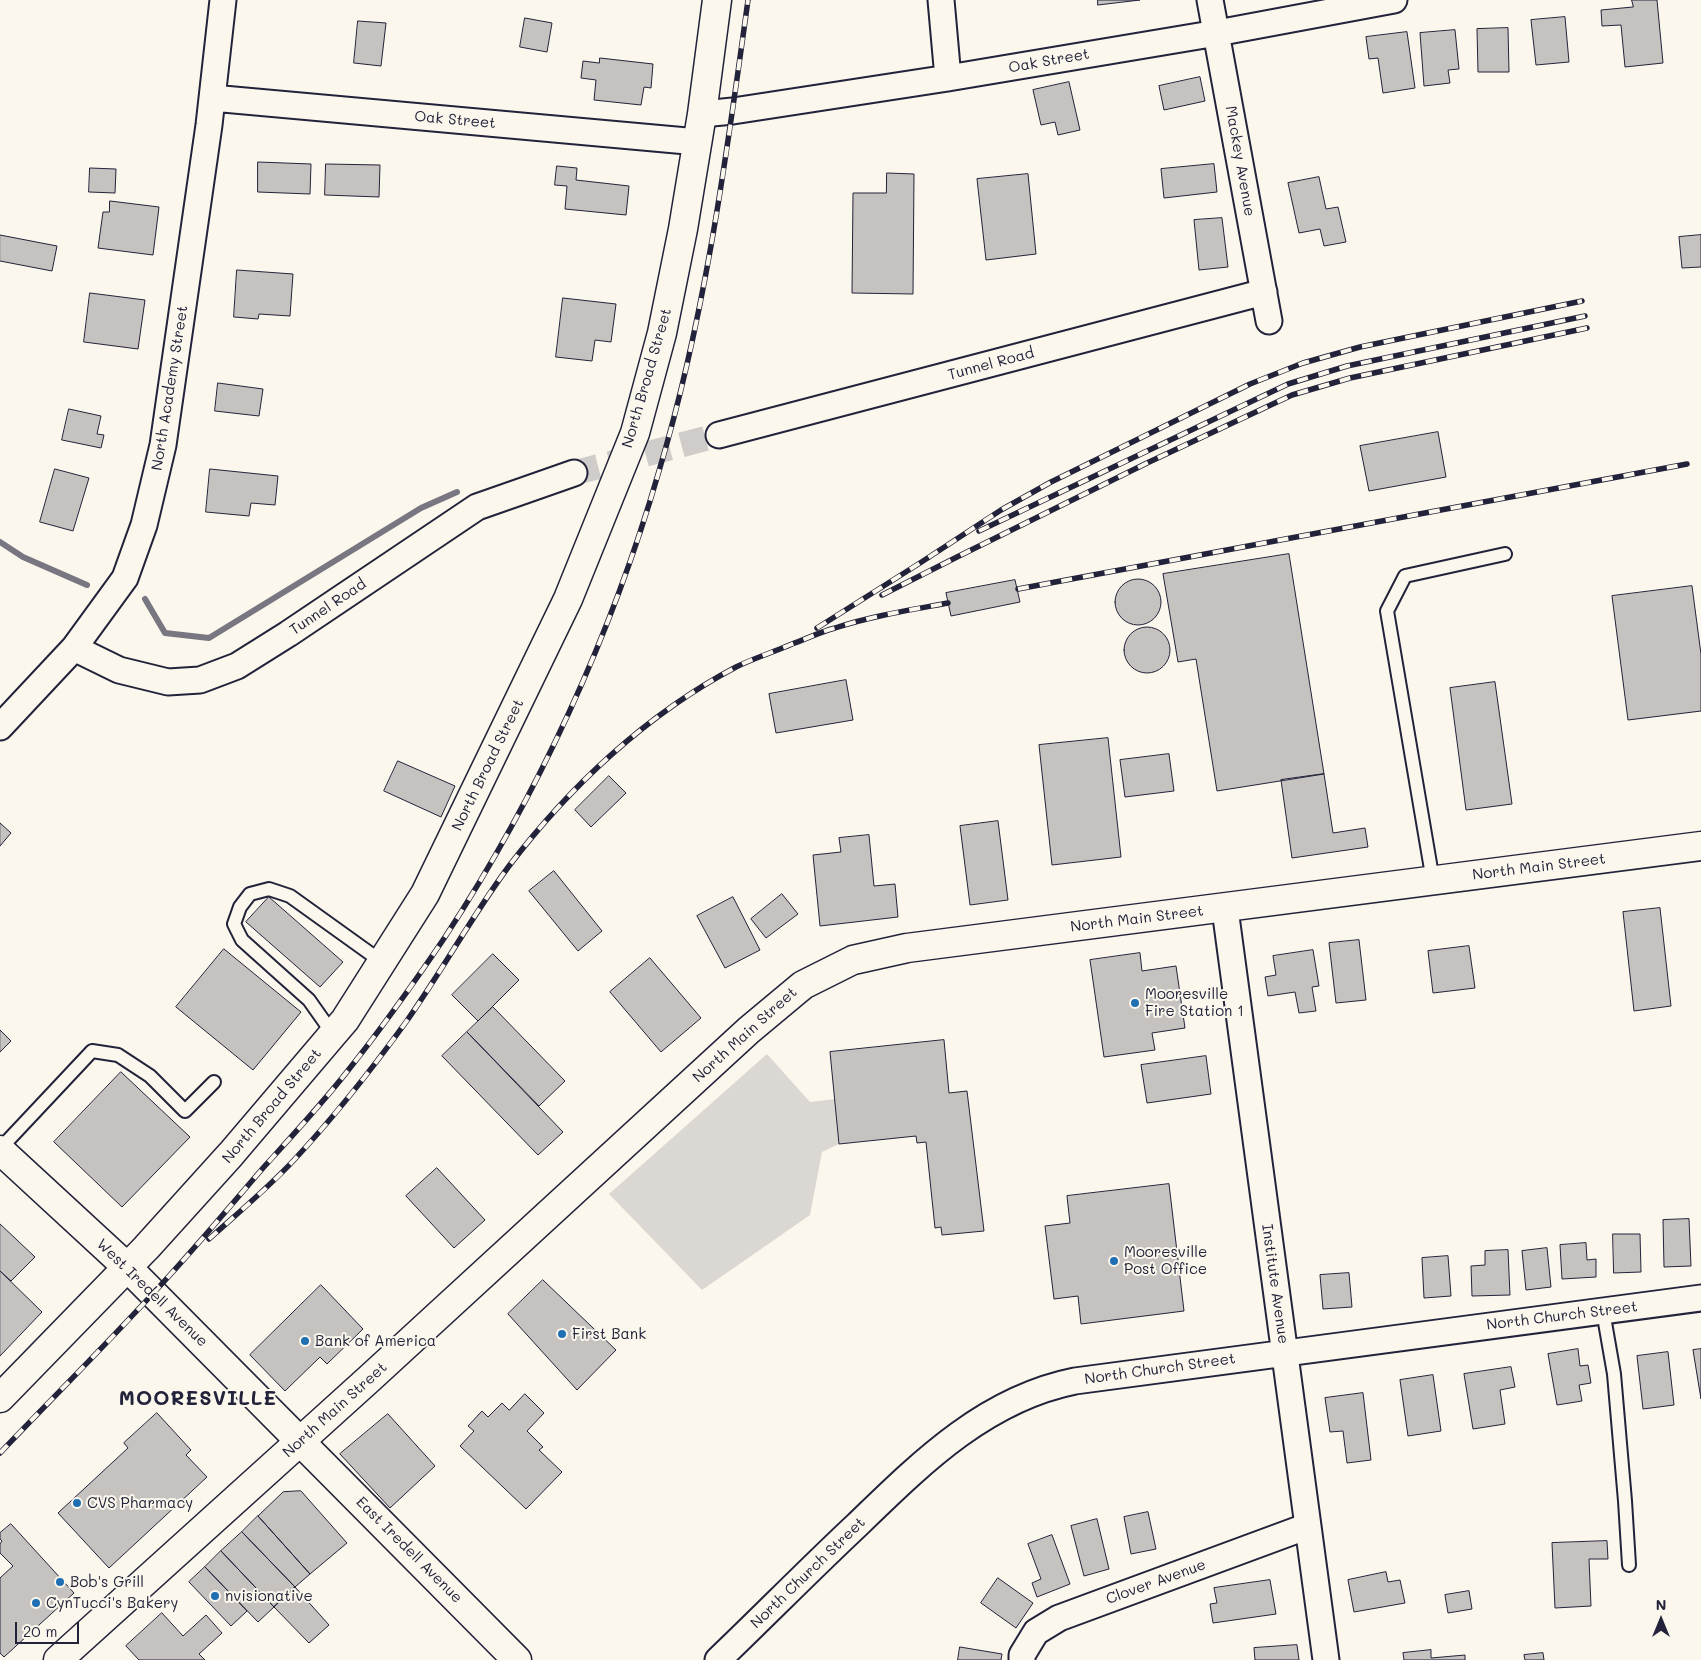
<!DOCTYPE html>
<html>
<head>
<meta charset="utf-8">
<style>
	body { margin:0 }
	#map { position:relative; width:1701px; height:1660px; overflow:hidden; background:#fbf7ec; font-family:Mali,sans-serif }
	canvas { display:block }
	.north { position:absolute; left:1636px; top:1595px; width:50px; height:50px; -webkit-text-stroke:4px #fbf7ec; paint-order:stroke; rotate:0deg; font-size:14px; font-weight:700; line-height:20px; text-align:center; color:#22223b }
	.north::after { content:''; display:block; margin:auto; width:18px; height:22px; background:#22223b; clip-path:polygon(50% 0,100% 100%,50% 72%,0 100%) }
	.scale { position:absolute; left:15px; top:1622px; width:64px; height:22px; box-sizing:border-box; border:2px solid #22223b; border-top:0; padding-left:6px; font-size:15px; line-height:18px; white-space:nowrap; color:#22223b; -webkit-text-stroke:4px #fbf7ec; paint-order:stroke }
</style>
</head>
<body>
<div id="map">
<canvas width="1701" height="1660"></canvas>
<div class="north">N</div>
<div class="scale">20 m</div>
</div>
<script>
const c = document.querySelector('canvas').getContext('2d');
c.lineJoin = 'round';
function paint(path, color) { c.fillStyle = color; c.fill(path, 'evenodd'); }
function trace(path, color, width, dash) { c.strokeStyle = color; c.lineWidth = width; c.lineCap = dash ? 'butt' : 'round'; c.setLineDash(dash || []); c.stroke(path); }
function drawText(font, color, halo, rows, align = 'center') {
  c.font = font + ' Mali,sans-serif'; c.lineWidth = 4; c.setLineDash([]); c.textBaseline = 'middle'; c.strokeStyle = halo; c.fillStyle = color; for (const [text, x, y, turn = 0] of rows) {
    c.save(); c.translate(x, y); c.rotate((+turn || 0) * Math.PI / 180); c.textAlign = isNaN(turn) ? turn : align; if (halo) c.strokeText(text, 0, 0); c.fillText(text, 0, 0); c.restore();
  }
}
const green = new Path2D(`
	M 767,1054 L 810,1102 L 835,1099 L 839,1144 L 822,1152 L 810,1215 L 702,1290 L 609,1194 Z`);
const stream = new Path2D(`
	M 0,542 L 23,557 L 87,585
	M 145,599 L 165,633 L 209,638 L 421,508 L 457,492`);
const building = new Path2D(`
	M 1098,0 L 1140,0 L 1098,5 Z
	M 1632,0 L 1657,0 L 1663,63 L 1625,67 L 1621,25 L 1602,26 L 1601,10 L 1633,7 Z
	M 1565,17 L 1569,62 L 1536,65 L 1531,20 Z
	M 525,18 L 552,23 L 547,52 L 520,47 Z
	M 358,21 L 386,23 L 381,66 L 354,63 Z
	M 1508,28 L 1509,72 L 1478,72 L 1477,29 Z
	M 1455,30 L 1459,69 L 1448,70 L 1450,83 L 1424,86 L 1420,33 Z
	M 1407,32 L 1415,88 L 1383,93 L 1378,58 L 1369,59 L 1366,37 Z
	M 600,58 L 653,64 L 651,88 L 644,87 L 641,105 L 594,100 L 596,80 L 581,78 L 583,61 L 599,63 Z
	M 1200,77 L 1205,101 L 1164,110 L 1159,86 Z
	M 1069,82 L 1080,130 L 1058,135 L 1055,122 L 1041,125 L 1033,90 Z
	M 258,162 L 311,164 L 310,194 L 258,192 Z
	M 326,164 L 380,165 L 379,197 L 325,195 Z
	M 1214,164 L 1217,192 L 1164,198 L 1161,169 Z
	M 557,166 L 577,168 L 576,180 L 629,186 L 626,215 L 565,209 L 567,186 L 555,185 Z
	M 90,168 L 116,169 L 115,193 L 89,192 Z
	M 887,173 L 914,174 L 913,294 L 852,293 L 853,193 L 886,193 Z
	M 1028,174 L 1036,254 L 986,260 L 977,179 Z
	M 1319,177 L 1326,209 L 1338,207 L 1346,242 L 1324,246 L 1320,229 L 1299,233 L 1288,183 Z
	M 110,201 L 159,207 L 153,255 L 98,248 L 103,212 L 109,212 Z
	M 1222,218 L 1228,267 L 1199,270 L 1194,220 Z
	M 0,235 L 57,246 L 52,271 L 0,261 Z
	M 1701,235 L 1701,267 L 1682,268 L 1679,237 Z
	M 237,270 L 293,274 L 290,316 L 259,314 L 258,319 L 234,317 Z
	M 90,293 L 145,300 L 138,349 L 84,342 Z
	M 563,298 L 616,304 L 611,342 L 595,340 L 592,361 L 556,357 Z
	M 218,383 L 263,389 L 259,416 L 215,411 Z
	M 69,409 L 101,416 L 97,434 L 104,435 L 101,448 L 62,440 Z
	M 1438,432 L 1446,477 L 1369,491 L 1360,446 Z
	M 55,469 L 89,478 L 73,531 L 40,522 Z
	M 210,469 L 278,476 L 275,505 L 251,503 L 249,516 L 206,512 Z
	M 1289,554 L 1324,774 L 1217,791 L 1196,659 L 1178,662 L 1163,574 Z
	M1115 602a23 23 0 1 1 46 0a23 23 0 1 1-46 0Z
	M 1015,580 L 1020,602 L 951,616 L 946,593 Z
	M 1692,586 L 1701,654 L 1701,711 L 1628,720 L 1612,596 Z
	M1124 650a23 23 0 1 1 46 0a23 23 0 1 1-46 0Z
	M 846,680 L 853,720 L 776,733 L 769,694 Z
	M 1495,682 L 1512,804 L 1466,810 L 1450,688 Z
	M 1108,738 L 1121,857 L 1052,865 L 1039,745 Z
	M 1169,754 L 1174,791 L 1125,797 L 1120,760 Z
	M 398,761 L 455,786 L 441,817 L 384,791 Z
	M 1324,774 L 1333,833 L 1365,828 L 1368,847 L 1292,858 L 1281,780 Z
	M 609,776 L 626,793 L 591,827 L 575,810 Z
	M 998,821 L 1008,900 L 970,905 L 960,826 Z
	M 0,823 L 11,833 L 0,846 Z
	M 869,835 L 874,886 L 895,884 L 898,917 L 820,926 L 813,855 L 841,852 L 839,838 Z
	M 554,871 L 602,931 L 578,951 L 529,891 Z
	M 782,894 L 798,914 L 766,938 L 751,919 Z
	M 269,897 L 343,962 L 320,987 L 246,922 Z
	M 733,897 L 760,950 L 725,968 L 697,916 Z
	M 1660,908 L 1671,1006 L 1634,1011 L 1623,912 Z
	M 1359,940 L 1366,1000 L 1336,1003 L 1329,943 Z
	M 1469,946 L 1475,988 L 1433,993 L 1428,951 Z
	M 224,949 L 301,1012 L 253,1070 L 176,1007 Z
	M 1313,950 L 1319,986 L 1312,987 L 1316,1011 L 1299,1013 L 1295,992 L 1268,996 L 1265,977 L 1276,975 L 1273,956 Z
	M 1140,953 L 1142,971 L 1176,966 L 1185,1028 L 1152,1033 L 1155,1050 L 1104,1057 L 1090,960 Z
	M 493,954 L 519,980 L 478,1021 L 452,995 Z
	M 650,958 L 701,1018 L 661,1052 L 610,992 Z
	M 493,1007 L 565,1081 L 539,1106 L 467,1032 Z
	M 0,1030 L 11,1041 L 0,1052 Z
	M 467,1032 L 563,1132 L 538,1155 L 442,1056 Z
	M 944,1040 L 949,1093 L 967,1091 L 984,1231 L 942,1235 L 941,1227 L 935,1228 L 926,1142 L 917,1143 L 916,1136 L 839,1144 L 830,1052 Z
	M 1206,1056 L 1211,1094 L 1147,1103 L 1141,1065 Z
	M 121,1072 L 190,1137 L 122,1207 L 54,1142 Z
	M 437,1168 L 485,1220 L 454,1248 L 406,1196 Z
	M 1169,1184 L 1184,1311 L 1081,1324 L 1078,1296 L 1054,1299 L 1045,1226 L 1070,1223 L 1067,1196 Z
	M 1689,1219 L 1691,1266 L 1664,1267 L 1663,1220 Z
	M 0,1224 L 35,1257 L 11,1281 L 0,1271 Z
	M 1613,1234 L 1640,1234 L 1641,1272 L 1614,1273 Z
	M 1586,1243 L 1587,1260 L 1596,1259 L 1596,1277 L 1562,1279 L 1560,1245 Z
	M 1547,1248 L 1551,1287 L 1526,1290 L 1522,1251 Z
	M 1508,1250 L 1510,1295 L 1472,1296 L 1471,1266 L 1485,1265 L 1485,1251 Z
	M 1448,1256 L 1451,1296 L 1424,1298 L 1422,1258 Z
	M 0,1271 L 42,1312 L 0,1356 Z
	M 1349,1273 L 1352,1307 L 1323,1309 L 1320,1275 Z
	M 543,1280 L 616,1350 L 577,1390 L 508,1314 Z
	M 321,1285 L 363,1329 L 327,1364 L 320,1357 L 285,1391 L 250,1355 Z
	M 1578,1349 L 1580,1366 L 1588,1365 L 1591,1383 L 1579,1385 L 1582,1401 L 1557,1405 L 1548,1354 Z
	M 1701,1349 L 1701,1399 L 1693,1350 Z
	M 1668,1352 L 1674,1405 L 1643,1409 L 1637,1356 Z
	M 1511,1367 L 1515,1387 L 1500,1390 L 1505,1424 L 1473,1429 L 1464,1374 Z
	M 1433,1375 L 1441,1431 L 1408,1436 L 1400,1380 Z
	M 1363,1393 L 1371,1460 L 1347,1463 L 1343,1431 L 1330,1432 L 1325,1398 Z
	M 525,1394 L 544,1413 L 527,1431 L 543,1447 L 539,1450 L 562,1472 L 526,1509 L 460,1446 L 474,1431 L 468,1426 L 482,1411 L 488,1417 L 502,1403 L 509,1410 Z
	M 157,1413 L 191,1450 L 186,1455 L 207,1477 L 109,1568 L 58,1513 L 128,1448 L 124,1443 Z
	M 388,1414 L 435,1466 L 390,1508 L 340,1454 Z
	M 301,1491 L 347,1543 L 310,1574 L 258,1516 L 283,1492 Z
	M 1148,1512 L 1156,1549 L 1131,1554 L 1124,1517 Z
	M 258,1516 L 310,1574 L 295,1587 L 242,1532 Z
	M 1097,1519 L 1109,1569 L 1084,1576 L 1071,1526 Z
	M 11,1524 L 74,1593 L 4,1657 L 0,1653 L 0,1578 L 13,1566 L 0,1553 L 0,1544 L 2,1541 L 0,1539 L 0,1533 Z
	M 242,1532 L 295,1587 L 274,1607 L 221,1551 Z
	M 1052,1535 L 1070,1584 L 1037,1597 L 1032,1583 L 1041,1579 L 1028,1544 Z
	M 1607,1541 L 1608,1559 L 1589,1559 L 1591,1606 L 1555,1608 L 1552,1543 Z
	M 221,1551 L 274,1607 L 258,1622 L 205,1567 Z
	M 205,1567 L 247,1611 L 231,1626 L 189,1582 Z
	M 1386,1572 L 1388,1582 L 1400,1580 L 1405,1603 L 1354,1612 L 1348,1580 Z
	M 998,1578 L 1033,1603 L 1016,1628 L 981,1603 Z
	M 1270,1580 L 1276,1614 L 1213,1623 L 1210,1604 L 1217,1603 L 1214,1588 Z
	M 295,1587 L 329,1625 L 309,1643 L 274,1607 Z
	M 1469,1591 L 1472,1609 L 1448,1613 L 1445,1595 Z
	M 162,1613 L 183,1636 L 206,1615 L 222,1633 L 199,1654 L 205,1660 L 139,1660 L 126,1646 Z
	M 1297,1645 L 1299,1660 L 1255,1660 L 1254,1648 Z
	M 960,1647 L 1002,1654 L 1001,1660 L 958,1660 Z
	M 1431,1650 L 1431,1658 L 1465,1655 L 1465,1660 L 1404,1660 L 1403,1653 Z
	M 1543,1653 L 1544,1660 L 1525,1660 L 1524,1655 Z`);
const minorTunnel = new Path2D(`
	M 574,473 L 719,435`);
const service = new Path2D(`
	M 1433,881 L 1387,611 L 1405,576 L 1505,554
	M 333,1034 L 309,1000 L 242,940 L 234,924 L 240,907 L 250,894 L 269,889 L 290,896 L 382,962
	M 0,1149 L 92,1051 L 118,1055 L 150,1076 L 185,1111 L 214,1082
	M 1603,1311 L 1614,1374 L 1625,1501 L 1629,1565`);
const minor = new Path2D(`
	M 941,0 L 948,78
	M 1210,0 L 1269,321
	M 212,98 L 698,142
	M 702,114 L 733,111 L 948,78 L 1217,33 L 1394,0
	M 719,435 L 1264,292
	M 74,648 L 119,670 L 168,682 L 200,680 L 237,666 L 288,634 L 477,507 L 574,473
	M 0,727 L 74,648 L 125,578 L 144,525 L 163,445 L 209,125 L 223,0
	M 1225,909 L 1326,1660
	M 718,1660 C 765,1615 810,1569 857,1525 C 921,1463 985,1399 1075,1381 L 1701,1298
	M 1022,1660 L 1022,1655 L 1036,1632 L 1059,1618 L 1308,1526`);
const secondary = new Path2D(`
	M 58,1660 L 369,1379 L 749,1030 L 803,985 L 853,960 L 907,948 L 1701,846`);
const primary = new Path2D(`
	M 0,1150 L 128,1268 L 517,1660
	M 0,1398 L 146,1248 L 231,1154 L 333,1034 L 345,1020 L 425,894 L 568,599 L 635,433 L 662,333 L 683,229 L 702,114 L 717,0`);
const rail = new Path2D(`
	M 979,531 L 1288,384 L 1347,366 L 1585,316
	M 1018,589 L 1687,464
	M 882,595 L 957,557 L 1147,463 L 1292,395 L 1350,378 L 1587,328
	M 817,628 L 920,563 L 1001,510 L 1051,482 L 1250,384 L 1303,363 L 1360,347 L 1582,301
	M 209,1239 C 238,1213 268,1188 294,1160 C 334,1117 372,1069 406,1022 C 442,971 472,916 509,866 C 570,786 647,714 736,667 C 754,658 774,652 792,644 C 806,639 820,632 835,628 C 872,616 910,610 948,603
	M 0,1453 C 56,1394 114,1337 169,1276 C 201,1241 232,1204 263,1168 C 291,1137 320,1106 346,1073 C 381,1029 414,983 445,937 C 538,795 612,634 659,471 C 705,317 726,159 748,0`);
const markers = [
	[1135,1003,5,"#1f6fb2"],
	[1114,1261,5,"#1f6fb2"],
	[562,1334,5,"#1f6fb2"],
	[305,1341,5,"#1f6fb2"],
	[77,1503,5,"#1f6fb2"],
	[60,1582,5,"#1f6fb2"],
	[215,1596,5,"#1f6fb2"],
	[36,1603,5,"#1f6fb2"]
];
const streetNames = [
	["Oak Street",1049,61,-10],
	["Oak Street",455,120,5],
	["Mackey Avenue",1240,161,80],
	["Tunnel Road",991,364,-15],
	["North Broad Street",647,378,-74],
	["North Academy Street",170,388,-81],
	["Tunnel Road",328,607,-34],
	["North Broad Street",488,765,-64],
	["North Main Street",1539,867,-7],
	["North Main Street",1137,919,-7],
	["North Main Street",745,1035,-42],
	["North Broad Street",272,1106,-50],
	["Institute Avenue",1275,1284,82],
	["West Iredell Avenue",152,1293,44],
	["North Church Street",1562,1316,-7],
	["North Church Street",1160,1369,-8],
	["North Main Street",335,1410,-42],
	["East Iredell Avenue",409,1550,45],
	["North Church Street",808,1573,-44],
	["Clover Avenue",1156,1582,-20]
];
const poiNames = [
	["Mooresville",1145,994],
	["Fire Station 1",1145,1011],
	["Mooresville",1124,1252],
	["Post Office",1124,1269],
	["First Bank",572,1334],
	["Bank of America",315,1341],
	["CVS Pharmacy",87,1503],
	["Bob's Grill",70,1582],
	["nvisionative",225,1596],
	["CynTucci's Bakery",46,1603]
];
const districtNames = [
	["MOORESVILLE",198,1399]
];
paint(green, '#dbd8d3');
trace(stream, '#787681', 6);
paint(building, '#c6c2c0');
trace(building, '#22223b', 1);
trace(minorTunnel, '#d0ccc9', 25, [25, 12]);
trace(service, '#22223b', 16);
trace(minor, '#22223b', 29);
trace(secondary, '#22223b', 31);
trace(primary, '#22223b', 31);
trace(service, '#fbf7ec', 12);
trace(minor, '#fbf7ec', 25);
trace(secondary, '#fbf7ec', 28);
trace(primary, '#fbf7ec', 28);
trace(rail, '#22223b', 5.5);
trace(rail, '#fbf7ec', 4, [11]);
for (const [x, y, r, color] of markers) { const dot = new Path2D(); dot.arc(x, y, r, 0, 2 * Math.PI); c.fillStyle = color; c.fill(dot); trace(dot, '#fbf7ec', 2); }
drawText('15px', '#22223b', '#fbf7ec', streetNames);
drawText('15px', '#22223b', '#fbf7ec', poiNames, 'left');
c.letterSpacing = '1px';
drawText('bold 20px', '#22223b', '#fbf7ec', districtNames);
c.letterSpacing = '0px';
</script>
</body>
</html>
